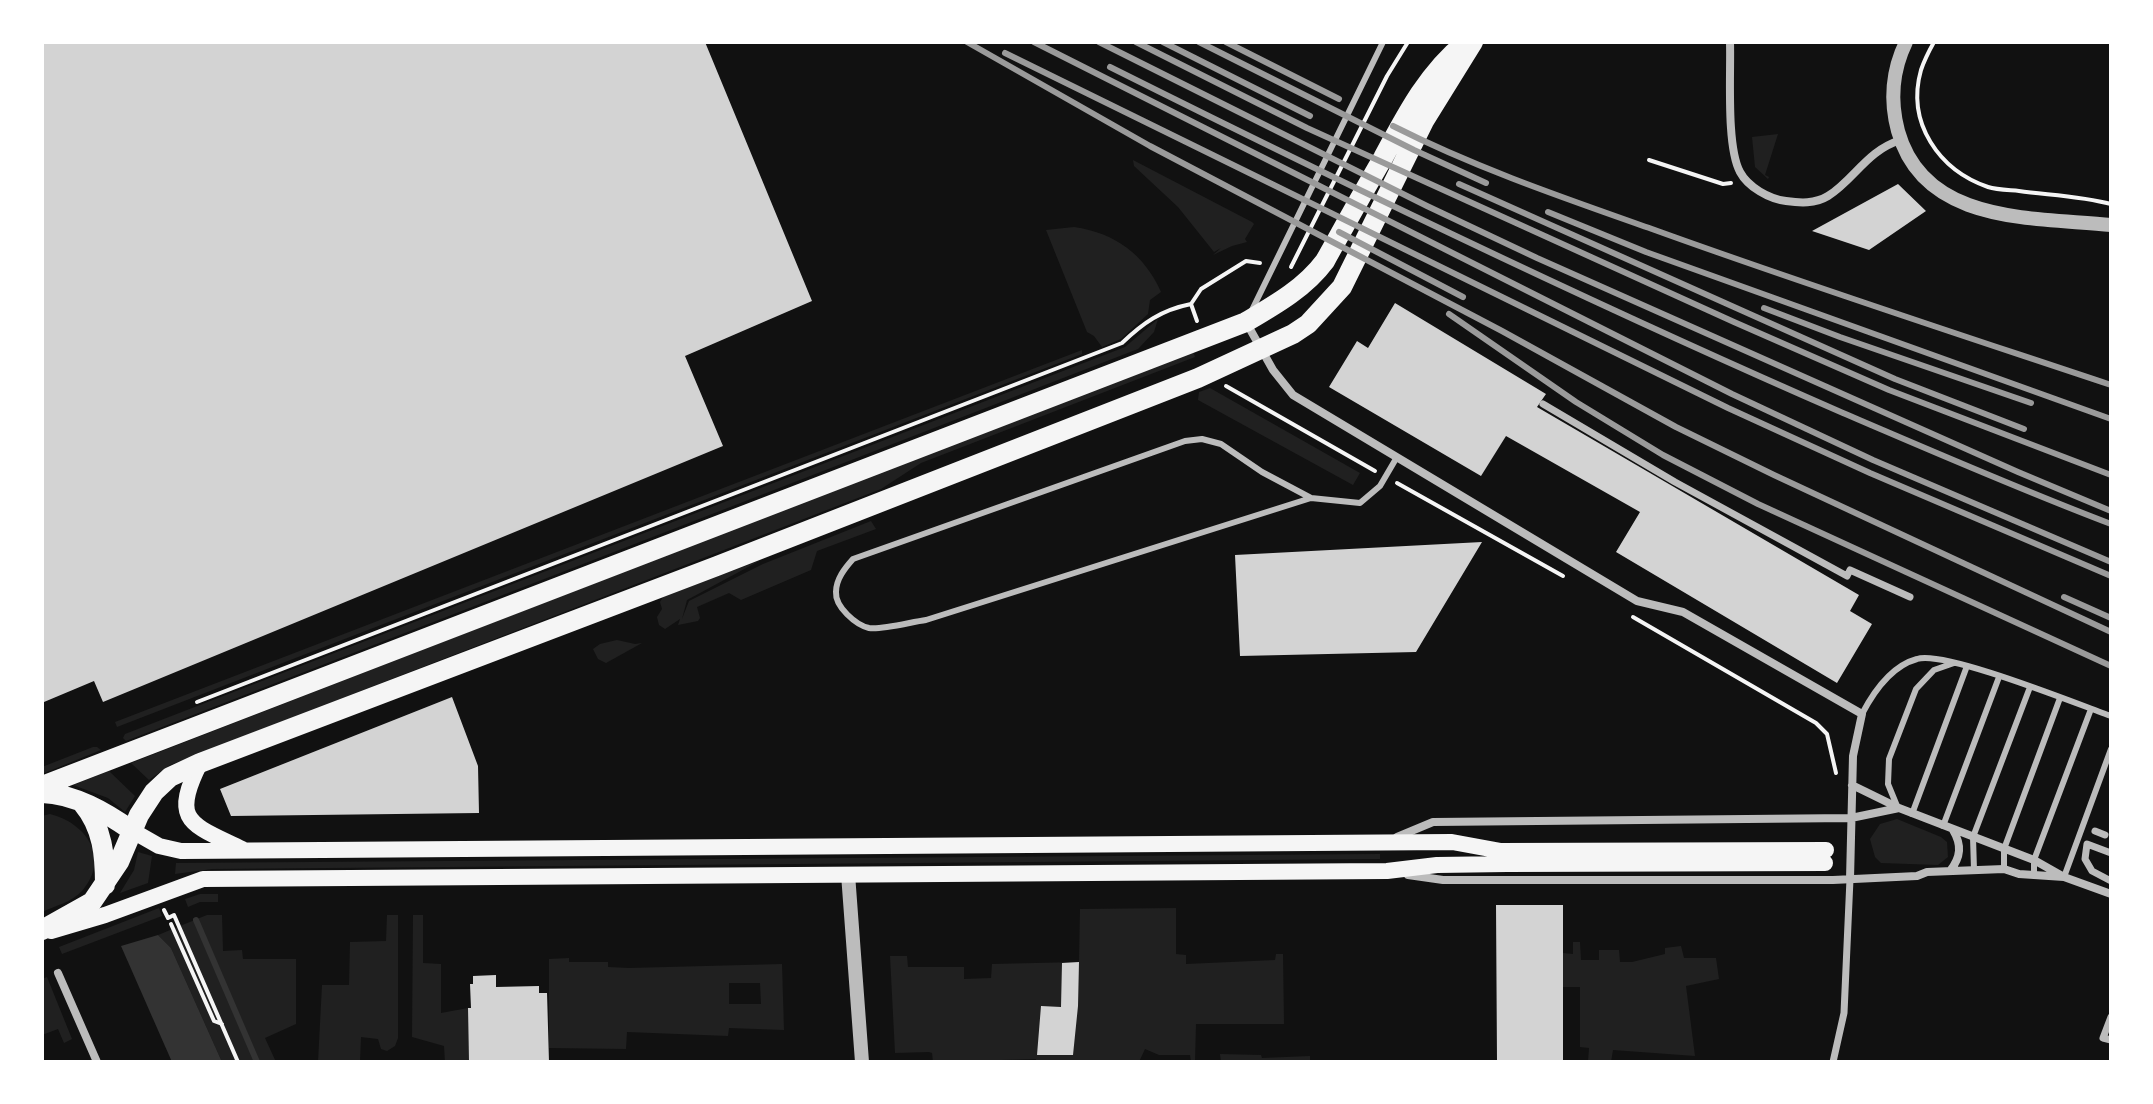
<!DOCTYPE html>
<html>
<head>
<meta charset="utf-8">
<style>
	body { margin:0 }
	#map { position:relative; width:2153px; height:1104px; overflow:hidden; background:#111; font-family:Helvetica,sans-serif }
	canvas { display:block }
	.frame { position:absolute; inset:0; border:44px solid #fff; pointer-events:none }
</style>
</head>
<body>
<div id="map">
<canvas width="2153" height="1104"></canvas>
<div class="frame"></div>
</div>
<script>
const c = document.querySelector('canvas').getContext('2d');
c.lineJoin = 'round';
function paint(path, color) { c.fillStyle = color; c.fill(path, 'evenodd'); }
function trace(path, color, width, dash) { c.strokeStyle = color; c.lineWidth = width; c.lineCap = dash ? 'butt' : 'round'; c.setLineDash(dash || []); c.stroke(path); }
const green = new Path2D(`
	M 1778,134 L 1765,175 L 1769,177 L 1768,179 L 1755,167 L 1752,137 Z
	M 1133,160 L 1252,222 L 1254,224 L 1245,239 L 1247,242 L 1232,246 L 1213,255 L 1221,248 L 1214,252 L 1178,207 L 1134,166 Z
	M 1074,227 C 1115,233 1144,254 1161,292 L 1150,300 L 1148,314 L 1121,339 L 1102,347 L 1094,336 L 1087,332 L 1046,230 Z
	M 1158,319 L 1154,332 L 1138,349 L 126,741 L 123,738 L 125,734 L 1125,347 Z
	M 1082,350 L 1082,354 L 117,727 L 115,722 Z
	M 1193,351 L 1195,357 L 921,463 L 881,489 L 170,765 L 149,780 L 131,763 Z
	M 1210,388 L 1360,473 L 1353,485 L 1198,400 L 1199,392 Z
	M 871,521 L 876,529 L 817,551 L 811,570 L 741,600 L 729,593 L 697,607 L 700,618 L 698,621 L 678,625 L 680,619 L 665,629 L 659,625 L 657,617 L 662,609 L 660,602 L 663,597 L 761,560 L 687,600 L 682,619 L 689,601 L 763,564 Z
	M 617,640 L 635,644 L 642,643 L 606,663 L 598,659 L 593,649 L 600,644 Z
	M 93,747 L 97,747 L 101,750 L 42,774 L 42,767 Z
	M 109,771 L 135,796 L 125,812 L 108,798 L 73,785 Z
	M 50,814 C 86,823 111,858 82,891 C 72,902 55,906 42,912 L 42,816 Z
	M 1897,819 L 1941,837 L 1947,842 L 1948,857 L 1938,865 L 1881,863 L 1875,857 L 1870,839 L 1880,824 Z
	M 138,852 L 152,856 L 148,883 L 120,893 L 134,870 Z
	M 1380,854 L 1380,859 L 212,869 L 175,874 L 176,863 Z
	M 200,894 L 218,894 L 218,902 L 200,902 L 188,907 L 185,899 Z
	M 159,908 L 162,916 L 62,954 L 59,947 Z
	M 1176,908 L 1176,954 L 1186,955 L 1186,964 L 1275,960 L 1276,954 L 1283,954 L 1284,1024 L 1196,1024 L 1195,1062 L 1191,1062 L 1190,1055 L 1159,1055 L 1145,1049 L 1139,1062 L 1036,1062 L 1036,1059 L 933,1062 L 932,1053 L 929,1052 L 895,1053 L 890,956 L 907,956 L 908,967 L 964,967 L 964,979 L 991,978 L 992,964 L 1079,962 L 1080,909 Z
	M 207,915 L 222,915 L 223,951 L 242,950 L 243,959 L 296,959 L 296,1024 L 265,1038 L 276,1062 L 222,1062 L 171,948 L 158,935 Z
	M 387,915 L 398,915 L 398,1038 L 395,1046 L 387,1051 L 381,1049 L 378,1039 L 361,1037 L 360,1062 L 318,1062 L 322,985 L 349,985 L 350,942 L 386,941 Z
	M 413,915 L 423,915 L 423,963 L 441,964 L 441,1013 L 468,1008 L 469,1062 L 445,1062 L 444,1046 L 412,1037 Z
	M 1573,942 L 1580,942 L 1581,960 L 1599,960 L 1599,950 L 1619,950 L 1620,962 L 1632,962 L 1665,954 L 1665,948 L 1681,946 L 1684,958 L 1716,958 L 1719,979 L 1686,986 L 1695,1056 L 1613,1050 L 1611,1062 L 1588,1062 L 1589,1048 L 1580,1047 L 1580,987 L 1562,987 L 1563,953 L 1573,954 Z
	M 569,958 L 569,962 L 608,962 L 608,967 L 629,968 L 782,964 L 784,1030 L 729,1028 L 728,1036 L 627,1032 L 626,1049 L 549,1048 L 549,959 ZM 729,983 L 760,983 L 761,1004 L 729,1004 Z
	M 47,977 L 72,1039 L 64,1043 L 58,1029 L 42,1035 L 42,979 Z
	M 1220,1054 L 1261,1055 L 1262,1058 L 1310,1056 L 1310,1062 L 1221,1062 Z`);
const water = new Path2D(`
	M 158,935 L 171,948 L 222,1062 L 172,1062 L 121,946 Z`);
const stream = new Path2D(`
	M 196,920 L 257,1062`);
const building = new Path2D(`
	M 42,42 L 705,42 L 812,301 L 685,356 L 723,446 L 103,702 L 94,681 L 44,702 Z
	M 1898,184 L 1926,211 L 1869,250 L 1812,231 Z
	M 1395,303 L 1546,394 L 1537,407 L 1859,595 L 1850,611 L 1872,624 L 1837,683 L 1616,552 L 1640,512 L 1506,436 L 1481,476 L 1329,387 L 1357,341 L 1368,348 Z
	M 1482,542 L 1416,652 L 1240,656 L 1235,555 Z
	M 452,697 L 478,766 L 479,813 L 231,816 L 220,789 Z
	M 1496,905 L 1563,905 L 1563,1062 L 1497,1062 Z
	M 1079,962 L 1078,1006 L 1073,1055 L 1037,1055 L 1041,1006 L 1061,1007 L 1062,963 Z
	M 496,975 L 496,987 L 539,986 L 539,993 L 547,993 L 549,1062 L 469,1062 L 468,1008 L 471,1008 L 470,984 L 473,984 L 473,976 Z`);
const path = new Path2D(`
	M 1934,42 C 1929,51 1924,61 1921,70 C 1906,123 1939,170 1988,187 C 1997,190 2009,190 2019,191 C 2049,195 2082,196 2111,204
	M 1649,160 L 1723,184 L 1731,183
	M 1291,267 L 1387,76 L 1408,42
	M 1191,304 L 1197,321
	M 1226,386 L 1375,471
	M 1397,483 L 1563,576
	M 1633,617 L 1816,723 L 1827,734 L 1836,773
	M 197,702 L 1122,343 C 1143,323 1161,310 1191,304 L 1201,289 L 1246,261 L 1260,263
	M 164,910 L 168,918 L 174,915 L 238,1062
	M 171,924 L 214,1021 L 222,1024`);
const service = new Path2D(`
	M 1251,312 L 1383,42
	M 1311,498 L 926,620 C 911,622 882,630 869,628 C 856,625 835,607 836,592 C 836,579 845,568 853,559 L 1185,441 L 1202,439 L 1221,444 L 1262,472 L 1311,498 L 1360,503 L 1380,486 L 1397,457
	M 1862,714 C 1874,691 1891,666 1917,659 C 1944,650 2077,704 2111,716
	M 1897,806 L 1888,784 L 1889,759 L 1916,689 L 1934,670 L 1954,663
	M 1912,814 L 1967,666
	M 1943,826 L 1999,677
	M 2004,869 L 2004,849 L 2060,698
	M 1974,870 L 1973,837 L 2030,687
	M 2034,874 L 2034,860 L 2091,709
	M 2064,877 L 2111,749`);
const pedestrian = new Path2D(`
	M 1543,404 L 1675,482 L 1847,576 L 1850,570 L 1910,597
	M 2095,831 L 2105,835
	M 2111,853 L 2087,844 L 2085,859 L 2092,871 L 2111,881
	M 2111,1017 L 2103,1038 L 2111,1040
	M 1833,1062 L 1844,1013 L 1850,879`);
const minor = new Path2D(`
	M 1730,42 C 1731,73 1726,146 1740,172 C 1748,187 1769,199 1786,201 C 1800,203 1815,204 1828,196 C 1854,180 1867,150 1901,140
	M 1246,322 L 1273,370 L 1293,395 L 1637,601 L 1683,612 L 1862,714 L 1853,756 L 1850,879
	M 1852,785 L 1899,808 L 2034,860 L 2064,877 L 2111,894
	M 1397,837 L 1433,822 L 1851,818 L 1899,808
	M 1950,871 C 1961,857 1962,845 1953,830
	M 1408,875 L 1443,880 L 1833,880 L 1917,876 L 1927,872 L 2004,869 L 2019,874 L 2064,877
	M 58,973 L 97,1062`);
const tertiary = new Path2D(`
	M 1906,42 C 1892,71 1890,101 1898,131 C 1924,225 2034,217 2111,225
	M 848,874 L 862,1062`);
const secondary = new Path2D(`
	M 200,763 C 170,822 191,824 242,849
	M 131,830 L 159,846 L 181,851 L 1452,842 L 1501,851 L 1826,850
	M 51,931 L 105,915 L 203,879 L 1387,871 L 1437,865 L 1507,864 L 1825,863`);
const primary = new Path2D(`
	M 42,786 L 1246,322 C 1275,305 1305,288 1325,261 C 1344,227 1363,192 1383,158 C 1405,117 1428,72 1465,43
	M 42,793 C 75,794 105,812 131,830
	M 83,804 C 103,828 105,856 105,885
	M 42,930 L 92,902 L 119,862 L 139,815 L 154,792 L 170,777 L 200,763 L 717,566 L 1198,378 L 1293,334 L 1308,324 L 1342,287 L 1424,121 L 1473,42`);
const rail = new Path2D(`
	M 967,42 L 1150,146 L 1502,331 L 1676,427 L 1774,475 L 2111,632
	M 1034,42 L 1732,394 L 1873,460 L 2111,562
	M 1099,42 L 1427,206 L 1537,258 L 2018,472 L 2111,511
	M 1136,42 L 1307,128 L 1734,322 L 1889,390 L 2111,475
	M 1163,42 L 1310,116
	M 1199,42 L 1414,150 L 1486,183
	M 1226,42 L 1339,99
	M 1005,53 L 1728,408 L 1870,473 L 2111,576
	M 1110,67 C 1352,188 1595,305 1843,413 C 1932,451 2021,490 2111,524
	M 1393,126 C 1476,168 1564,198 1652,229 C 1804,284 1958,334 2111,385
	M 1459,184 L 1895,379 L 2024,429
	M 1548,212 L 1646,252 L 2111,419
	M 1339,232 L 1463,297
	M 1764,308 L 1840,337 L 2031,403
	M 1449,314 L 1576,402 L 1663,455 L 1758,504 L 2111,666
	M 2064,597 L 2111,618`);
paint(green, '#202020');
paint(water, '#333');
trace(stream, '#333', 6);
paint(building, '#d3d3d3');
trace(path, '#f5f5f5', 4);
trace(service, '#bcbcbc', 6);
trace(pedestrian, '#bcbcbc', 7);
trace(minor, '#bcbcbc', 8);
trace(tertiary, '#bcbcbc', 14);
trace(secondary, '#f5f5f5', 16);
trace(primary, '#f5f5f5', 20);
trace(rail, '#9a9a9a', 6);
</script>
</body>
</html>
